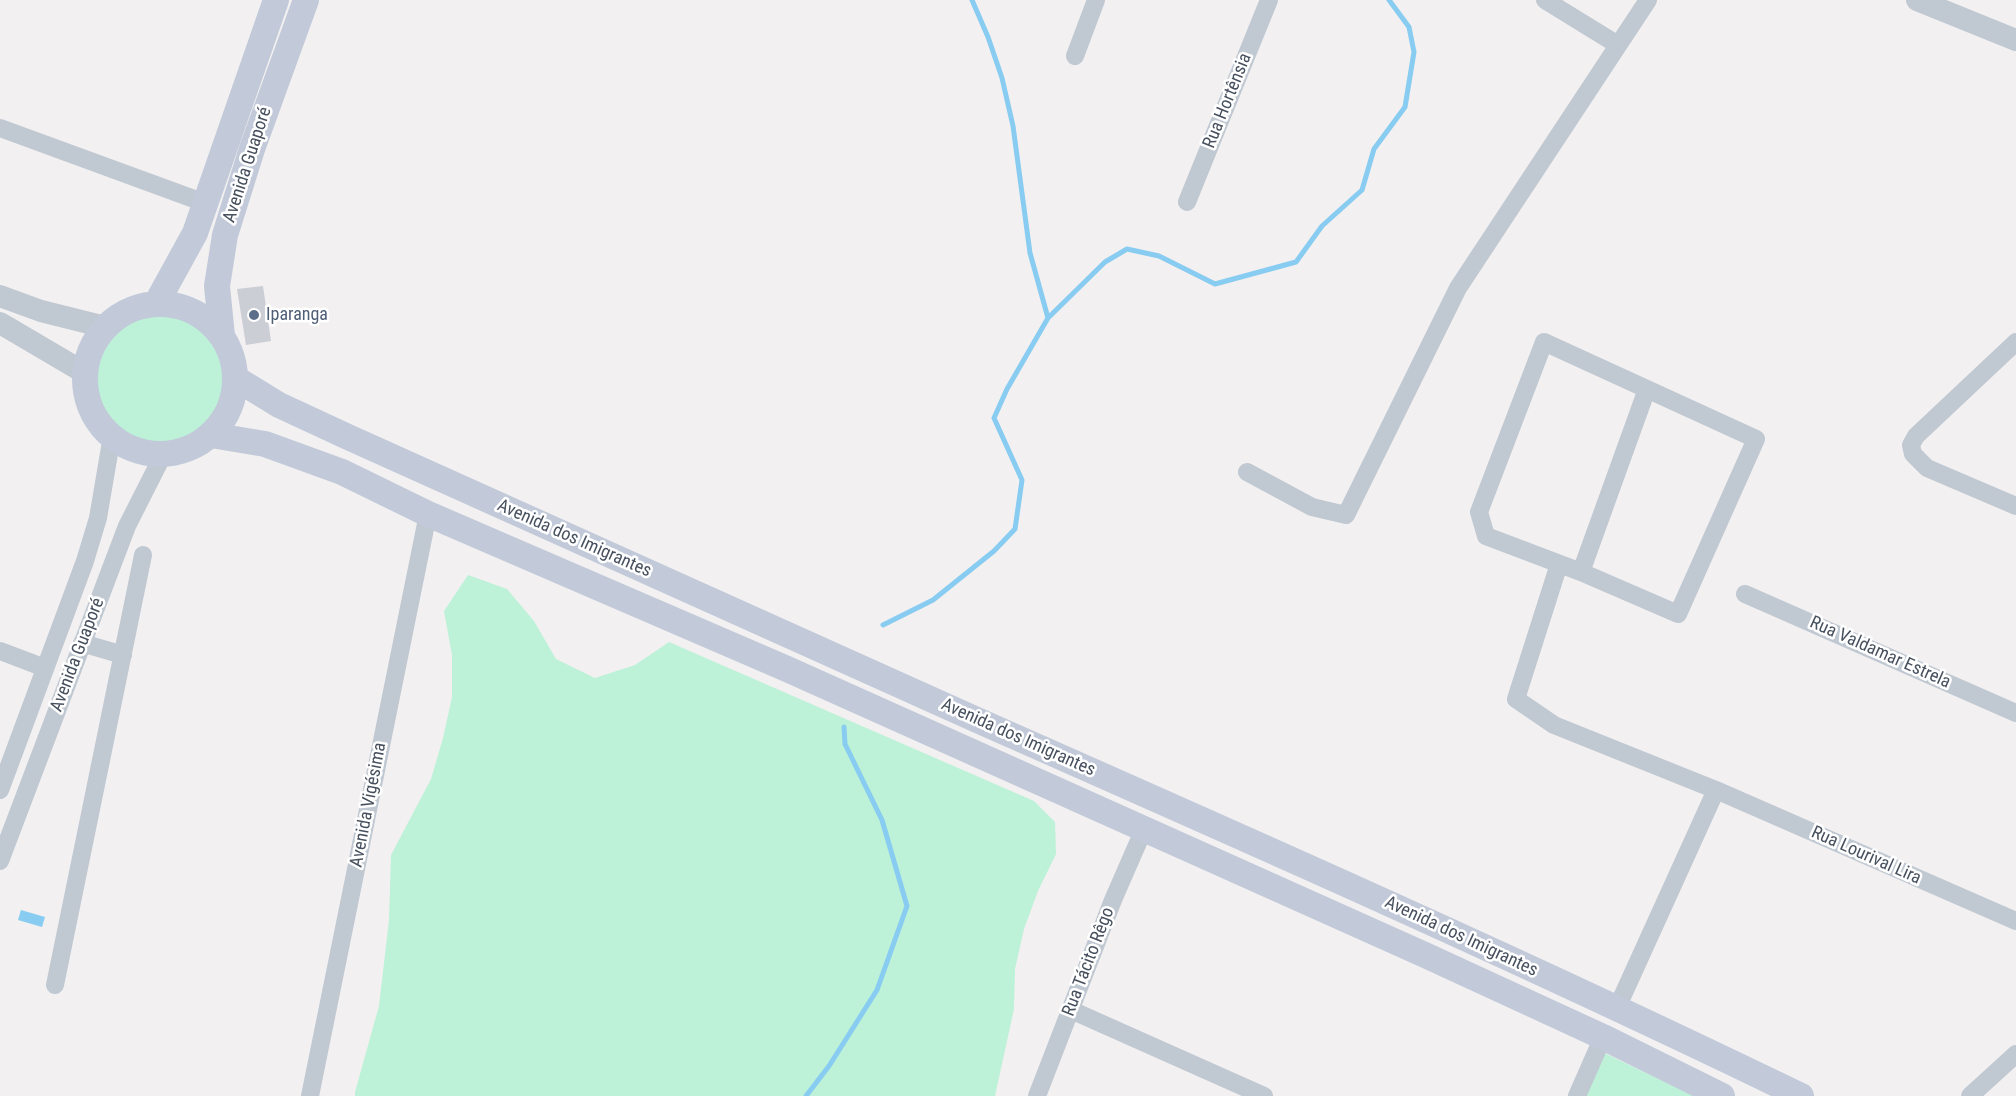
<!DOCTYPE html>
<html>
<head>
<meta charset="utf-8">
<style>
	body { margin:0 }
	canvas { display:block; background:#f2f0f0 }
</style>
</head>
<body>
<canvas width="2016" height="1096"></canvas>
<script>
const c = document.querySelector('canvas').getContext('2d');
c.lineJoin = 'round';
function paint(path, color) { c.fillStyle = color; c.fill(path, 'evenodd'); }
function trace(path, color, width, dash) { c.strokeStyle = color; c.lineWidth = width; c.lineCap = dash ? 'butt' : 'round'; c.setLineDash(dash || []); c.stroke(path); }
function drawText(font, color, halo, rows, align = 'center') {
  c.font = font + ' "Roboto Condensed",sans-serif'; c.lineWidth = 5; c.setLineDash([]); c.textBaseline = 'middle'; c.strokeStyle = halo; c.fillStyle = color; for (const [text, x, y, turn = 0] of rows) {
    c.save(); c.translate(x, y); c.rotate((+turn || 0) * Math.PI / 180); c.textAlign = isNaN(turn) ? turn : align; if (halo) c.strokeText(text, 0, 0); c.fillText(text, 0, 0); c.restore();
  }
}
const green = new Path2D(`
	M96 379a65 65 0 1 1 130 0a65 65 0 1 1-130 0Z
	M 468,575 L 507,589 L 534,621 L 556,659 L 595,678 L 635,665 L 669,642 L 1034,801 L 1055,822 L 1056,854 L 1038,891 L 1024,929 L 1015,969 L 1014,1009 L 995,1096 L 355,1096 L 355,1092 L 379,1006 L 389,920 L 391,855 L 431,779 L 443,738 L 452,697 L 452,655 L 444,611 Z
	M 1598,1050 L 1694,1096 L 1579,1096 Z`);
const water = new Path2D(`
	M 21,910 L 45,917 L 42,927 L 18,920 Z`);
const stream = new Path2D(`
	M 972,0 L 988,37 L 1002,78 L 1013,126 L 1030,253 L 1048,318
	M 883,625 L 933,600 L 994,551 L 1015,529 L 1022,480 L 994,418 L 1007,389 L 1048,318 L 1105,262 L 1127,249 L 1159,256 L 1215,284 L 1296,262 L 1322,226 L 1362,190 L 1374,149 L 1405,107 L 1414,52 L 1409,27 L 1389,0
	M 806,1096 L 829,1066 L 877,990 L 907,906 L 882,820 L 845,744 L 844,727`);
const building = new Path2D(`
	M 263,286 L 271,341 L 246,345 L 237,289 Z`);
const minor = new Path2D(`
	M 1545,0 L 1618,45
	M 1075,56 L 1096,0
	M 0,128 L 205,203
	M 1187,202 L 1269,0
	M 1544,342 L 1756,439 L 1678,614 L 1581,572 L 1486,536 L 1479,512 Z
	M 2016,342 L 1916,436 L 1911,445 L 1913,454 L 1927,468 L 2016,506
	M 1247,472 L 1312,507 L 1346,515 L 1458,288 L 1648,0
	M 1559,564 L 1516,699 L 1554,725 L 1716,790 L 2016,921
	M 1581,572 L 1647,389
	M 1745,594 L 2016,713
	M 82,643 L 123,655
	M 0,651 L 45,668
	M 0,790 L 85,561 L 98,518 L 112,436
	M 0,861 L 127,526 L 164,453
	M 55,985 L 143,555
	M 1617,1008 L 1716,790
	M 1071,1010 L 1264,1096
	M 310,1096 L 428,514
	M 1037,1096 L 1113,900 L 1144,829
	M 1577,1096 L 1603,1037
	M 1970,1096 L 2016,1054`);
const tertiary = new Path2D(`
	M 1917,0 L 2016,40
	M 0,296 L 41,311 L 105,327
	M 0,323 L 85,373`);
const secondary = new Path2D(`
	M 156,304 L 195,233 L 276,0
	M85 379a75 75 0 1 1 150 0a75 75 0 1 1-150 0Z
	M 222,336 L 217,286 L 225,235 L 252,149 L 306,0
	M 235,378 L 279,405 L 348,437 C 558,531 767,626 977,720 C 1253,842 1529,964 1801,1096
	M 211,435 L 265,444 L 342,472 L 428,514 L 787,669 L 1425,955 L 1603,1037 L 1722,1096`);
const markers = [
	[254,315,6,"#5c6f8a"]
];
const streetNames = [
	["Rua Hortênsia",1228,101,-68],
	["Avenida Guaporé",248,165,-72],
	["Avenida dos Imigrantes",574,539,24],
	["Rua Valdamar Estrela",1880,653,24],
	["Avenida Guaporé",78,655,-69],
	["Avenida dos Imigrantes",1018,738,24],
	["Avenida Vigésima",369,805,-79],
	["Rua Lourival Lira",1866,856,24],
	["Avenida dos Imigrantes",1461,937,25],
	["Rua Tácito Rêgo",1089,962,-69]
];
const serviceNames = [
	["Iparanga",266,315]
];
paint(green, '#bdf2d9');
paint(water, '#88ccf1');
trace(stream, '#88ccf1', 5);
paint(building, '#ccced5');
trace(minor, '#c0c8d2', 18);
trace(tertiary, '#c0c8d2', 22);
trace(secondary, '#c2cada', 26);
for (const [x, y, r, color] of markers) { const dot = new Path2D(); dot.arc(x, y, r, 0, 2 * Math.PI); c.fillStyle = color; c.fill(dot); trace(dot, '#fff', 2); }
drawText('18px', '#47505e', '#fff', streetNames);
drawText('18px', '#4e5e75', '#fff', serviceNames, 'left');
</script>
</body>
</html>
